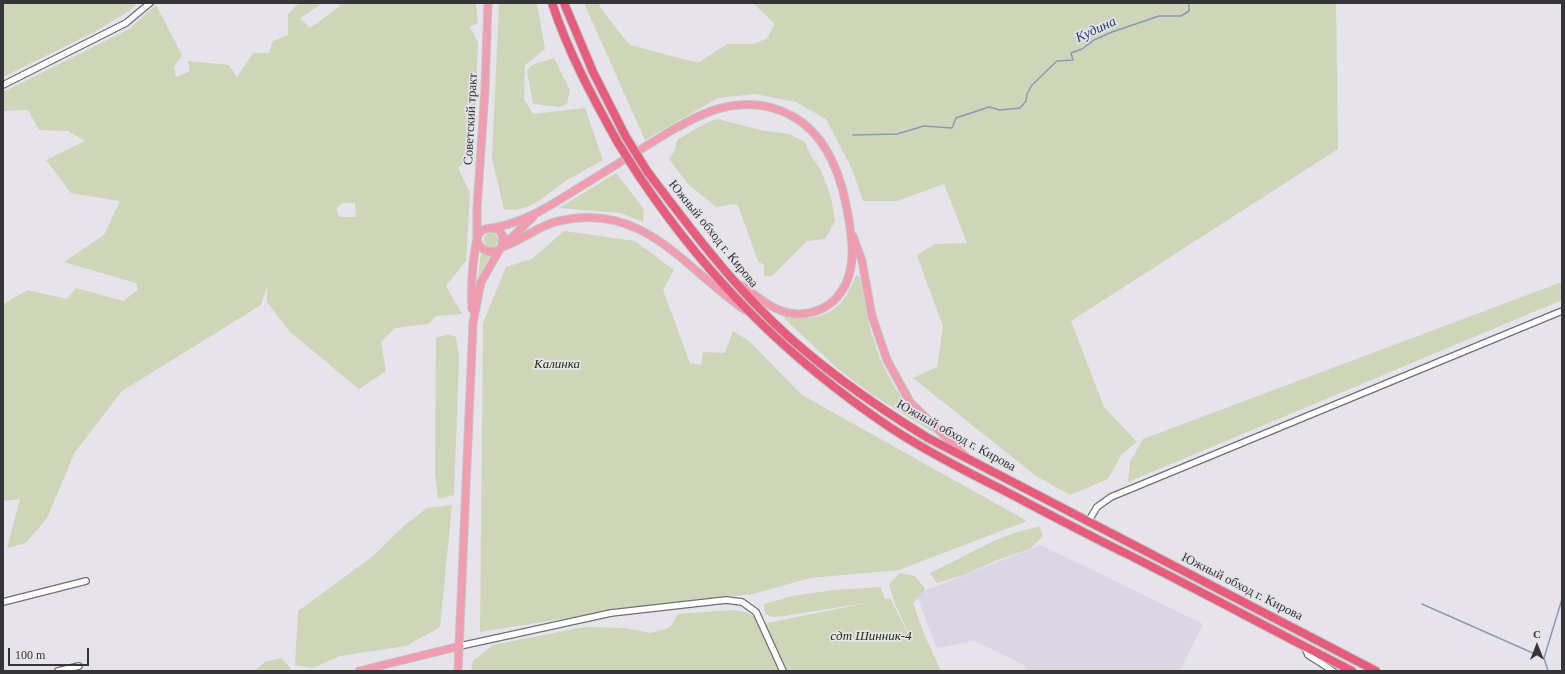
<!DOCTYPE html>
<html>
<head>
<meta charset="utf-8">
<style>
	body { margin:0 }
	#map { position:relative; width:1565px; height:674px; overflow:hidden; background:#e6e3ea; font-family:Georgia,serif }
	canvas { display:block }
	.frame { position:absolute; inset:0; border:4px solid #353436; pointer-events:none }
	.north { position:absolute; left:1517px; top:626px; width:40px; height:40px; -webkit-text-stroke:3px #e6e3ea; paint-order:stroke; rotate:0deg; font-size:11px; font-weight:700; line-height:16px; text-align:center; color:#353436 }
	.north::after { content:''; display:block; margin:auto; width:14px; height:18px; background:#353436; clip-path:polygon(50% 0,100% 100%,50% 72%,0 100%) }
	.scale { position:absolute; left:8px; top:648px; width:81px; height:18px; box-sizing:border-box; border:2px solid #353436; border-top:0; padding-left:5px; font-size:12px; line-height:14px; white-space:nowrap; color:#353436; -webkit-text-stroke:3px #e6e3ea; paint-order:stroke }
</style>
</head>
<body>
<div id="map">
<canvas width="1565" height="674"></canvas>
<div class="frame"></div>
<div class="north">С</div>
<div class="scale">100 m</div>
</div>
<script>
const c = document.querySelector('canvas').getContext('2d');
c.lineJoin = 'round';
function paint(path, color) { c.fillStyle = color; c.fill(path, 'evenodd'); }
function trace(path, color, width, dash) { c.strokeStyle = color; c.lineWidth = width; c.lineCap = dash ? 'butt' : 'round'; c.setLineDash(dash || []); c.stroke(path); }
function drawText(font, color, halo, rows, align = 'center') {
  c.font = font + ' Georgia,serif'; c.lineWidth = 3.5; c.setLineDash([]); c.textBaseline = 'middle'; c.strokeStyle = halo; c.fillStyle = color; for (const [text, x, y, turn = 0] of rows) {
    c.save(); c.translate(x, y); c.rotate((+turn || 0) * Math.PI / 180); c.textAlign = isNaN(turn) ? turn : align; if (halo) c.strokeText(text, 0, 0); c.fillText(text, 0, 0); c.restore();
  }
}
const built = new Path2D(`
	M 1041,545 L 1203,624 L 1180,671 L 1024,671 L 1026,666 L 975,641 L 937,648 L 916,594 Z`);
const green = new Path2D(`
	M 3,3 L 137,3 L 129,11 L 94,32 L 3,77 Z
	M 299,3 L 323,3 L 300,18 L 310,28 L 340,6 L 339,3 L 476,3 L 478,23 L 470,27 L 478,43 L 474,140 L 470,156 L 458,168 L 470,193 L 466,261 L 446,286 L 462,314 L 436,316 L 428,324 L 395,328 L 381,342 L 386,371 L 359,389 L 290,332 L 267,302 L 267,287 L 261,305 L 122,391 L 75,452 L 47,518 L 26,543 L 7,548 L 20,499 L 3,501 L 3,304 L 28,290 L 67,299 L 76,288 L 123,301 L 138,290 L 136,283 L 64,262 L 104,235 L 120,201 L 71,193 L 46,160 L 85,141 L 68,131 L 39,130 L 28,110 L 3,111 L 3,92 L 129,29 L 156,5 L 182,55 L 174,67 L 176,77 L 190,71 L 188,61 L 229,65 L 237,77 L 253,53 L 269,53 L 273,41 L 288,35 L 288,14 ZM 342,203 L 355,203 L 356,217 L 340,217 L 336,209 Z
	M 499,3 L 537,3 L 537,4 L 545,49 L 525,65 L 524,99 L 533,114 L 585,108 L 603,160 C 591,167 579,173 567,180 C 547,193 530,214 504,209 L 492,158 Z
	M 584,3 L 598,3 L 605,14 L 630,45 L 698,63 L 727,44 L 754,44 L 767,38 L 775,24 L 753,3 L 1336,3 L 1338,149 L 1071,321 L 1104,407 L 1137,442 L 1122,454 L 1108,479 L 1070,495 L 1036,476 L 913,378 L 937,367 L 943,327 L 917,255 L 935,244 L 967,243 L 944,184 L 897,201 L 863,201 L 852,169 L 826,119 L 796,102 L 755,94 L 718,98 L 645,140 Z
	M 554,58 L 570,90 L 567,104 L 560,107 L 533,104 L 527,71 L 531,65 Z
	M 718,119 L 760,130 L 789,134 L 805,142 L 811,156 L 821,170 L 831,197 L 835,221 L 825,239 L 807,241 L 772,276 L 764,276 L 764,265 L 758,261 L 738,205 L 733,204 L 716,207 L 688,184 L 669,159 L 675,150 L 677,140 L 708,122 Z
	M 616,173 L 644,209 L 643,222 L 620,213 L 559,208 Z
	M 564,231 L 635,241 L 674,270 L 663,290 L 690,363 L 701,365 L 703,352 L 725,353 L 733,331 L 749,341 L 802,395 L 1027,521 L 899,570 L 810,578 L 753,594 L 641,606 L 480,632 L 483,323 L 506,267 L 532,259 Z
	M484 240a7 7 0 1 1 14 0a7 7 0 1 1-14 0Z
	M 481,253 L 490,256 L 478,277 Z
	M 856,275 L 860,277 L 869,325 L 880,359 L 895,388 L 914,413 L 936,434 L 874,396 L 838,369 L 783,317 C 822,322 842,313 856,275 Z
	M 1562,282 L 1562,300 L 1128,482 L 1130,462 L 1143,439 Z
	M 448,334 L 456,337 L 459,357 L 454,495 L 438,499 L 435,473 L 436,338 Z
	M 452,505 L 440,627 L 406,646 L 340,656 L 313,668 L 295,665 L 298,611 L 372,557 L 406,524 L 427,508 Z
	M 1039,526 L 1043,536 L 1030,549 L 997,560 L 966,574 L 937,583 L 930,573 C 957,561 981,545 1009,535 C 1018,531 1029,530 1039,526 Z
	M 900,573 L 915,576 L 925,589 L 913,603 L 924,634 L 941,671 L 784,671 L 763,624 L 871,602 L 784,616 L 773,617 L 765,614 L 764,604 L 793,596 L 834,590 L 880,587 L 885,599 L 890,598 L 918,653 L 895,604 L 889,584 Z
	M 732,610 C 742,611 749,612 757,619 L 782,671 L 471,671 L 473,661 L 493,645 L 585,627 L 624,628 L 651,633 L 666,629 L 672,625 L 678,614 Z
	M 281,658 L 293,671 L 254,671 L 265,662 Z`);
const stream = new Path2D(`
	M 853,135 L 897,134 L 924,126 L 952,128 L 956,118 L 989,107 L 1000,110 L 1020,108 L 1026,101 L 1027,94 L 1032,85 L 1057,61 L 1073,60 L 1071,53 L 1082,49 L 1094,40 L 1112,32 L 1159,16 L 1181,16 L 1189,11 L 1189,3
	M 1422,604 L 1544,658 L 1548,671
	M 1544,658 L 1562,599`);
const minor = new Path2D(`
	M 3,85 L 126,23 L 150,3
	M 1088,522 L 1097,507 L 1111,497 L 1562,311
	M 3,602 L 86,581
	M 460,646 L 611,613 L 726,600 L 742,602 L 756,612 L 783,671
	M 1304,646 L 1308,655 L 1333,671
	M 58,671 L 79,666`);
const major = new Path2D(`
	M 492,228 C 525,223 553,204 580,187 C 610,169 639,150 669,132 C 690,120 713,107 738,105 C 758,103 777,107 794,117 C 825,135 839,170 846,204 C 851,231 859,267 841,292 C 827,313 798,320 775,308 C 762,302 752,292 740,285
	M 492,228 L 499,230 L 503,236 L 502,247 C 493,256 479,251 477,239 C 479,231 484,228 492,228 Z
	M 853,236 L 862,261 L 872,316 L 887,360 L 910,402 L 965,456
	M 477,237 L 477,208 L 485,89 L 488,3
	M 503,246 L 533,217
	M 502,247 C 522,241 538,225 559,221 C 644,201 685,269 745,310
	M 472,309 C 471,286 472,262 477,239
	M 359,671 L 460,646
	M 458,671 L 473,323 L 481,282 L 500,249`);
const highway = new Path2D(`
	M 552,3 C 568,52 593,98 618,143
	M 564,3 L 593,72 L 626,137
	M 647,171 C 687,224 727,278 775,324 C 821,368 874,405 928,438 L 1376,671
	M 639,176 C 708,279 788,359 891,428 C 926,451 965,471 1003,490 C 1045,512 1086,534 1129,555 C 1204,593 1278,633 1352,671`);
const highwayBridge = new Path2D(`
	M 626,137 L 647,171
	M 618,143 L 639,176`);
const streetNames = [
	["Советский тракт",471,119,-87],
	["Южный обход г. Кирова",713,234,51],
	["Южный обход г. Кирова",956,436,29],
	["Южный обход г. Кирова",1242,587,27]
];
const parkNames = [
	["Калинка",557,365],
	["сдт Шинник-4",871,637]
];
const waterNames = [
	["Кудина",1096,30,-25]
];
paint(built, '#dbd6e4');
paint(green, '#ced5b9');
trace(stream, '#889ab6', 1.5);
trace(minor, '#716f75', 8);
trace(major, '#c2c2c3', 9);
trace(highway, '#c2c2c3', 10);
trace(minor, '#fff', 5.5);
trace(major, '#f09db1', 7);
trace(highway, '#e65c7d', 8);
trace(highwayBridge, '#c2c2c3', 10, []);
trace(highwayBridge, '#e65c7d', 8);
drawText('13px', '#353436', '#e6e3ea', streetNames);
drawText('italic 13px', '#292e0b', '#e6e3ea', parkNames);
drawText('italic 14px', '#1f4070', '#e6e3ea', waterNames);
</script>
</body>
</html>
